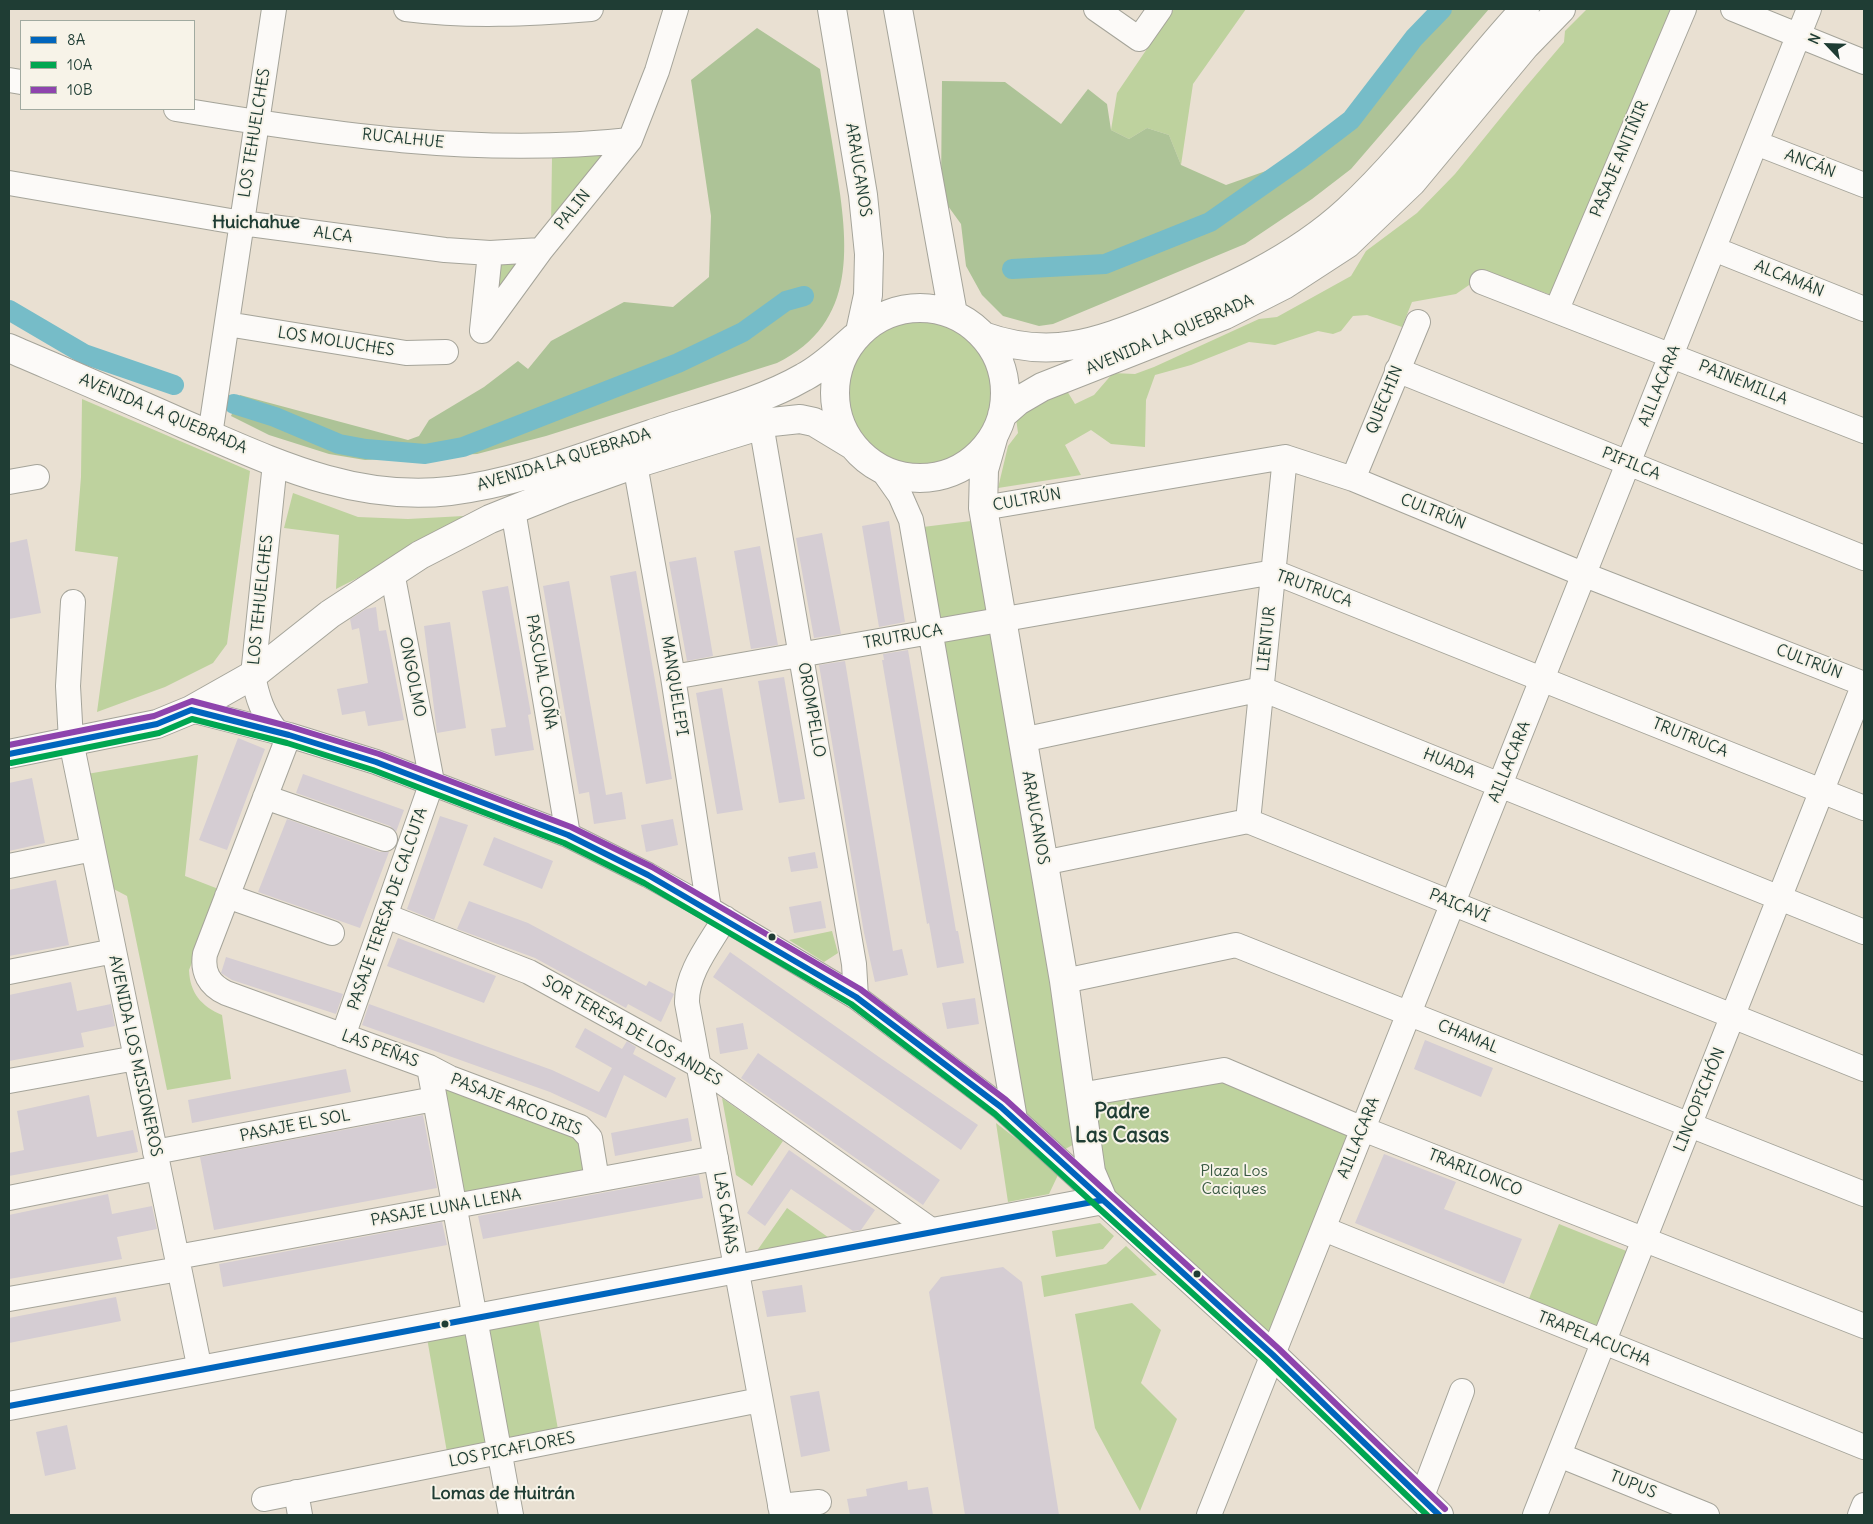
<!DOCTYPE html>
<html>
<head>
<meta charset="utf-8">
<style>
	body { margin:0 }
	#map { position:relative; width:1873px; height:1524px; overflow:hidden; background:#e9e0d2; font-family:Delius,sans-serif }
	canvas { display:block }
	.frame { position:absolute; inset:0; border:10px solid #1f3d34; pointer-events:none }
	.legend { position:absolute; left:20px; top:20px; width:175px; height:90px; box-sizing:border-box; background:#f7f3e8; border:1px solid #a1aaa0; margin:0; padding:6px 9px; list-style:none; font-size:15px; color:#1f3d34 }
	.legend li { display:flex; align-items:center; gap:10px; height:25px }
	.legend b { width:25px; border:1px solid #a1aaa0 }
	.north { position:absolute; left:1803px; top:20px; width:50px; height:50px; -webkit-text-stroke:4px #f7f3e8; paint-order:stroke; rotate:294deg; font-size:14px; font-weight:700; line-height:20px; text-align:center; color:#1f3d34 }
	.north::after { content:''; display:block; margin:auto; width:18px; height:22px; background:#1f3d34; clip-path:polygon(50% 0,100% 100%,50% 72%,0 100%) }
</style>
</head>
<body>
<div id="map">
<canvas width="1873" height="1524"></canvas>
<div class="frame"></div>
<ul class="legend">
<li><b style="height:6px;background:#0065bd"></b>8A</li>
<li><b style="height:6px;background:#00a651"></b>10A</li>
<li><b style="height:6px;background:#8e44ad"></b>10B</li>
</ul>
<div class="north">N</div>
</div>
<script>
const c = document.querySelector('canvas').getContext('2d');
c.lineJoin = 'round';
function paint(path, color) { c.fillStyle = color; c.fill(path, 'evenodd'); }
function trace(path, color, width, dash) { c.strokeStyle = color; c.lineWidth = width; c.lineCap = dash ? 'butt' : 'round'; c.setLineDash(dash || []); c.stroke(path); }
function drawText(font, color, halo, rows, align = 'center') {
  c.font = font + ' Delius,sans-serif'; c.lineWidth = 4; c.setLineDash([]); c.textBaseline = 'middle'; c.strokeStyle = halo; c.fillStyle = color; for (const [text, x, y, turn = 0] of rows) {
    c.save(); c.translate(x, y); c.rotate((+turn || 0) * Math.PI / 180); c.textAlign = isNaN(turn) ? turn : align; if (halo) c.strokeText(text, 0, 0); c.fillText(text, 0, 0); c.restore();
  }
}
const green = new Path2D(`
	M 1174,9 L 1246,9 L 1193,84 L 1181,165 L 1169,135 L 1147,128 L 1129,139 L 1111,130 L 1117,93 Z
	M 1587,9 L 1671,9 L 1551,295 L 1488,272 L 1456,294 L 1412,302 L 1402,327 L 1367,315 L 1353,316 L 1341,331 L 1333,334 L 1318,331 L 1275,345 L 1249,342 L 1191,365 L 1155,375 L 1146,400 L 1145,447 L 1111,444 L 1091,430 L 1065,445 L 1081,475 L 998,488 L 1008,446 L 1018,433 L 1016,418 L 1064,386 L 1075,404 L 1094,395 L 1113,373 L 1135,374 L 1154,367 L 1259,319 L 1277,317 L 1351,276 L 1366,251 L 1417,213 L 1455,174 L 1524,89 L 1564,42 L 1565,31 Z
	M 611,153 L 551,227 L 552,158 Z
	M 529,256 L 490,311 L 495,259 Z
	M843 393a77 77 0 1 1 154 0a77 77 0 1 1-154 0Z
	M 82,399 L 250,471 L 227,644 L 213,663 L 165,687 L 97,712 L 118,557 L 75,551 L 81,477 Z
	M 293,493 L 358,517 L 408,519 L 482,515 L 336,589 L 339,535 L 284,528 Z
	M 971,521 L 1078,1142 L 1058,1153 L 1024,1124 L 923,527 Z
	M 198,755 L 185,876 L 221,890 L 189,970 C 190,993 201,1006 222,1015 L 231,1079 L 167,1090 L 127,896 L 106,885 L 87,774 Z
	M 832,931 L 838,953 L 824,962 L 789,940 Z
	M 1222,1081 L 1351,1132 L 1270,1335 L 1175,1246 L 1109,1190 L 1091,1103 Z
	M 445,1085 L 583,1137 L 590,1175 L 464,1198 Z
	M 722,1098 L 783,1141 L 752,1186 L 736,1175 Z
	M 996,1123 L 1054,1168 L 1058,1175 L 1049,1194 L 1008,1202 Z
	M 787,1208 L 832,1240 L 754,1255 Z
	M 1100,1223 L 1114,1236 L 1103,1249 L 1056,1257 L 1052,1231 Z
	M 1559,1224 L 1634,1254 L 1601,1336 L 1526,1306 Z
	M 1126,1246 L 1157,1275 L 1044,1297 L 1041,1276 L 1106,1264 Z
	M 1132,1303 L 1161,1330 L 1141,1383 L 1177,1419 L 1140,1511 L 1095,1428 L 1075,1314 Z
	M 538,1318 L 559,1435 L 506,1446 L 483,1328 Z
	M 473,1329 L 496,1448 L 448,1458 L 427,1338 Z`);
const forest = new Path2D(`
	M 1442,9 L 1489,9 L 1351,169 L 1312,199 L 1245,244 L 1053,324 L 1039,326 L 1003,316 L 982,295 L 966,266 L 961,224 L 948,206 L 941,190 L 942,81 L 1005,82 L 1061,124 L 1088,89 L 1107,104 L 1111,130 L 1129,139 L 1147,128 L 1169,135 L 1181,165 L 1226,185 L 1300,159 L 1351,120 L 1414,38 Z
	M 757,28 L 820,69 C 825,102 831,134 836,167 C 848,243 859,323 777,363 L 546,436 L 477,454 L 365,460 L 329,454 L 269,435 L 231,416 L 240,395 L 408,440 L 419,436 L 429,420 L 484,387 L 518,361 L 528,369 L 551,341 L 624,302 L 673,307 L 709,277 L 711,216 L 691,80 Z`);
const canal = new Path2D(`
	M 1012,269 L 1105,264 L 1210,222 L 1300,159 L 1351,120 L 1414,38 L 1442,9
	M 9,310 L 84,354 L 174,385
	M 234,404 L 275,417 L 339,444 L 366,449 L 425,454 L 463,447 L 678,363 L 743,332 L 786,301 L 804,296`);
const building = new Path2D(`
	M 889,521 L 905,622 L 879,627 L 862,526 Z
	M 822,533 L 841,634 L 814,638 L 796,538 Z
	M 27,539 L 41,613 L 9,619 L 9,543 Z
	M 760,546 L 778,645 L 751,649 L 734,551 Z
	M 696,557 L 713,656 L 687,661 L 669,562 Z
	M 636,571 L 672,779 L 646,784 L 610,576 Z
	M 569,581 L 606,795 L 622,792 L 626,819 L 594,824 L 589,792 L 579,794 L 543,586 Z
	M 508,586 L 531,714 L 528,715 L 534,750 L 495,756 L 491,729 L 506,727 L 482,591 Z
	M 376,607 L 379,631 L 386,630 L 404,720 L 368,726 L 365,711 L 342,715 L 337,689 L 368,683 L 359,628 L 352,630 L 350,619 L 366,609 Z
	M 450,622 L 466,728 L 437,733 L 424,626 Z
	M 908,650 L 956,931 L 958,931 L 964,963 L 937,968 L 929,923 L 927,924 L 882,660 L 884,660 L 883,654 Z
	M 845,661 L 893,951 L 902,949 L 908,975 L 875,982 L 864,933 L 819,665 Z
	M 784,677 L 805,799 L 779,803 L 758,681 Z
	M 722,688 L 743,810 L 717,814 L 696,693 Z
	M 238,738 L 265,749 L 227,850 L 199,840 Z
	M 303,774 L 404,810 L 396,832 L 390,826 L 296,793 Z
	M 32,778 L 45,843 L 9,851 L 9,783 Z
	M 440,816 L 468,825 L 434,920 L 407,909 Z
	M 287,819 L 380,852 L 389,852 L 360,928 L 258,892 Z
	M 673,819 L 678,845 L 646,852 L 641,825 Z
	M 494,837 L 553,861 L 542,889 L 483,865 Z
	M 815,852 L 818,868 L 791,872 L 788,857 Z
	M 56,880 L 69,945 L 9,956 L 9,890 Z
	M 469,901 L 528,923 L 646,986 L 649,981 L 674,994 L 661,1022 L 628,1004 L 626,1008 L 535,958 L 457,929 Z
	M 821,901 L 826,928 L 794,933 L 789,907 Z
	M 398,938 L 496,976 L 484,1003 L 387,966 Z
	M 730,952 L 879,1057 L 978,1125 L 961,1150 L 713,977 Z
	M 226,957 L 343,994 L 336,1014 L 232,980 L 221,973 Z
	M 71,982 L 77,1011 L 111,1004 L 115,1026 L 81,1033 L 84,1047 L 9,1061 L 9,995 Z
	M 975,998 L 979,1024 L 947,1029 L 942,1003 Z
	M 369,1004 L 552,1070 L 599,1092 L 612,1068 L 575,1047 L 585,1028 L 622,1049 L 627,1041 L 636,1047 L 633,1054 L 676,1078 L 666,1098 L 624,1075 L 606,1118 L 550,1092 L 362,1025 Z
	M 743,1023 L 748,1049 L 720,1054 L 716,1028 Z
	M 1425,1040 L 1493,1068 L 1481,1097 L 1414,1069 Z
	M 758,1053 L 940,1180 L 923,1205 L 741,1078 Z
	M 346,1069 L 351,1092 L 192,1123 L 188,1100 Z
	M 89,1095 L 97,1137 L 133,1130 L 138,1152 L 9,1176 L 9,1153 L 24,1150 L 17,1111 Z
	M 423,1115 L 437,1188 L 214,1230 L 200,1157 Z
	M 688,1118 L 692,1141 L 615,1156 L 611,1133 Z
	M 789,1150 L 875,1210 L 861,1230 L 853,1231 L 791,1189 L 765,1226 L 747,1213 Z
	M 1384,1154 L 1456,1182 L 1444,1209 L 1522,1239 L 1504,1284 L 1355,1223 Z
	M 699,1175 L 703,1198 L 483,1239 L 478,1216 Z
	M 108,1194 L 112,1214 L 152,1206 L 157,1229 L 117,1237 L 122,1259 L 9,1279 L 9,1215 Z
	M 442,1222 L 447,1245 L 223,1287 L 219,1264 Z
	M 1003,1267 L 1022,1282 L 1059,1515 L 965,1515 L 929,1292 L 941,1277 Z
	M 802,1285 L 806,1312 L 767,1317 L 762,1291 Z
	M 116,1297 L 121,1321 L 9,1343 L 9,1318 Z
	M 819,1391 L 830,1451 L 801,1457 L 790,1396 Z
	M 67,1425 L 76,1469 L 45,1476 L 36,1432 Z
	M 907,1481 L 908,1490 L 928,1487 L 933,1515 L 850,1515 L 847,1499 L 867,1496 L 866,1489 Z`);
const minor = new Path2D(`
	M 406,9 C 468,17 529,14 591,9
	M 1096,9 L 1139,39 L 1160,9
	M 1733,9 L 1864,62
	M 9,80 L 21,82
	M 176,109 C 326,134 479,157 630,140
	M 1756,143 L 1864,185
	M 9,183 L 242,223 L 445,250 L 490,253 L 541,250
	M 1714,249 L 1864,309
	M 1482,282 L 1864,431
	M 1557,309 L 1684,9
	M 227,324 L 406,353 L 446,352
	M 482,330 L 490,253
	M 482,331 L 541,250 L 630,140 L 657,71 L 676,9
	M 1397,370 L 1864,558
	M 761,424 L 854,964 L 856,997
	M 210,435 L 274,9
	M 275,463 L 253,675 C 257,697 263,715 277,732
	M 635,464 L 673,677 L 709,909
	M 883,471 L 900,495 L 911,520 L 1015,1119
	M 1353,479 L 1418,322
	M 9,482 L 37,477
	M 983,508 L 1285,457 L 1353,479 L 1585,575 L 1864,684 L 1535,1515
	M 513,510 L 568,835
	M 392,572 L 432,782
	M 73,602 L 68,686 L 71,741 L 200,1370
	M 673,677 L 1274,572 L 1864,808
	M 191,710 L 289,735 L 376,762 L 568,835 L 648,875 L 709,909 L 856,997 L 1001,1107 L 1102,1199
	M 289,735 L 205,954 C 202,972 209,985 226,993 L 429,1067 L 450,1078 L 580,1127 L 590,1138 L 597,1180
	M 1022,740 L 1262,689 L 1864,932
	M 265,797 L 385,839
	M 1248,821 L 1285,457
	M 1043,863 L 1248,821 L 1864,1069
	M 9,866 L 93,849
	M 227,896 L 332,933
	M 386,916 L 529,972 L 698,1065 L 934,1232
	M 725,918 C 710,944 686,973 687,1003 L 782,1515
	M 9,972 L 114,951
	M 1064,981 L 1236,945 L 1864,1194
	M 343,1036 L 432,782
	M 429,1067 L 511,1515
	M 9,1081 L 136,1058
	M 1080,1095 L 1224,1070 L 1363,1129 L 1864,1326
	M 155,1152 L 434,1099
	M 9,1198 L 158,1168
	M 1324,1229 L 1864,1447
	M 177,1257 L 716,1158
	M 9,1299 L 179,1269
	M 1559,1455 L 1707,1515
	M 296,1492 L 300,1515
	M 264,1499 L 760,1400
	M 1421,1499 L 1462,1391
	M 780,1506 L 819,1502
	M 1209,1515 L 1809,9
	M 1860,1515 L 1864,1505`);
const major = new Path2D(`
	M 832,9 L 863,195 L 869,254 L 868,295 L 860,332
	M 898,9 L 953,314
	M835 393a85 85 0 1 1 170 0a85 85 0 1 1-170 0Z
	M 983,336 C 1050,360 1096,343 1158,318 C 1225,290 1294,260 1348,210 C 1414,149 1464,74 1525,9
	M 9,348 C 67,373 126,398 184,424 C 271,461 352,502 450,491 C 518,483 585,456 651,434 C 700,417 759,403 804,377 C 823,367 838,352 854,338
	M 1002,415 L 1018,401 L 1042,387 L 1225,315 L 1284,285 L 1347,244 L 1412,182 L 1525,46 L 1561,9
	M 994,435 L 984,470 L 983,508 L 1064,981 L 1091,1172 L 1103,1200 L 1273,1355 L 1439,1515
	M 9,754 L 157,724 L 191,710 L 253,675 L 330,614 L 420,555 L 490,519 L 565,489 L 635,464 L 772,422 L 800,419 L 814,422 L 852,445
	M 9,1406 L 1103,1200`);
const bus1 = new Path2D(`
	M 9,754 L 157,724 L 191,710 L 289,735 L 376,762 L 568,835 L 648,875 L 856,997 L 1001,1107 L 1273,1355 L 1439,1515
	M 9,1406 L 1103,1200`);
const bus2 = new Path2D(`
	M 11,763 L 159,733 L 192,719 L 287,743 L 373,770 L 564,843 L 644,883 L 851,1004 L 995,1114 L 1267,1361 L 1427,1515`);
const bus3 = new Path2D(`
	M 9,745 L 154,716 L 192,701 L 291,727 L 379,754 L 571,827 L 652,867 L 860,989 L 1006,1100 L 1279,1349 L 1445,1509`);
const markers = [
	[772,937,4.5,"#1f3d34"],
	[1197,1274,4.5,"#1f3d34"],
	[445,1324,4.5,"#1f3d34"]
];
const streetNames = [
	["LOS TEHUELCHES",255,133,-81],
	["RUCALHUE",403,139,6],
	["PASAJE ANTIÑIR",1620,159,-67],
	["ANCÁN",1810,164,21],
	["ARAUCANOS",858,170,81],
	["PALIN",573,210,-51],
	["ALCA",333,235,8],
	["ALCAMÁN",1789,279,22],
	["AVENIDA LA QUEBRADA",1170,335,-23],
	["LOS MOLUCHES",336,342,9],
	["PAINEMILLA",1743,383,22],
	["AILLACARA",1660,386,-68],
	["QUECHIN",1385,400,-68],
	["AVENIDA LA QUEBRADA",163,414,23],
	["AVENIDA LA QUEBRADA",564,460,-17],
	["PIFILCA",1631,464,22],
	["CULTRÚN",1027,500,-10],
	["CULTRÚN",1433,512,22],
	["TRUTRUCA",1314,589,20],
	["LOS TEHUELCHES",261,600,-84],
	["TRUTRUCA",903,637,-10],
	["LIENTUR",1267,639,-84],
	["CULTRÚN",1809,662,21],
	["PASCUAL COÑA",541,672,80],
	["ONGOLMO",412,677,79],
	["MANQUELEPI",674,686,81],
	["OROMPELLO",811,710,80],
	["TRUTRUCA",1690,738,22],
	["AILLACARA",1510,762,-68],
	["HUADA",1449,764,22],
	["ARAUCANOS",1035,818,80],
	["PAICAVÍ",1459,906,22],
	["PASAJE TERESA DE CALCUTA",388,909,-71],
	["SOR TERESA DE LOS ANDES",632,1031,30],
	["CHAMAL",1468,1037,22],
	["LAS PEÑAS",380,1049,20],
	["AVENIDA LOS MISIONEROS",135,1056,78],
	["LINCOPICHÓN",1700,1100,-68],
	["PASAJE ARCO IRIS",516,1105,22],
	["PASAJE EL SOL",295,1126,-11],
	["AILLACARA",1359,1138,-68],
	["TRARILONCO",1475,1173,22],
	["PASAJE LUNA LLENA",446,1208,-10],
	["LAS CAÑAS",725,1213,81],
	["TRAPELACUCHA",1594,1339,22],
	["LOS PICAFLORES",512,1450,-11],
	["TUPUS",1633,1485,22]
];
const parkNames = [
	["Plaza Los",1234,1171],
	["Caciques",1234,1189]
];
const neighbourhoodNames = [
	["Huichahue",256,223],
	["Lomas de Huitrán",503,1494]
];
const districtNames = [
	["Padre",1122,1112],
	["Las Casas",1122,1136]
];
paint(green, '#bed29e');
paint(forest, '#adc397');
trace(canal, '#76bcc8', 20);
paint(building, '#d5cdd3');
trace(minor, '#a5a49a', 26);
trace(major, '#a5a49a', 30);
trace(minor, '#fcfaf8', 24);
trace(major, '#fcfaf8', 28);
trace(bus1, '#0065bd', 6);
trace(bus2, '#00a651', 6);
trace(bus3, '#8e44ad', 6);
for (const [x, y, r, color] of markers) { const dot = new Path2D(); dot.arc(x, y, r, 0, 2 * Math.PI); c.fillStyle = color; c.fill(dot); trace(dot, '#f7f3e8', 2); }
drawText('16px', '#1f3d34', '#f7f3e8', streetNames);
drawText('16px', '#385941', '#f7f3e8', parkNames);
drawText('bold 18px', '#1f3d34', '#f7f3e8', neighbourhoodNames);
drawText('bold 21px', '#1f3d34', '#f7f3e8', districtNames);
</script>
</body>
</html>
